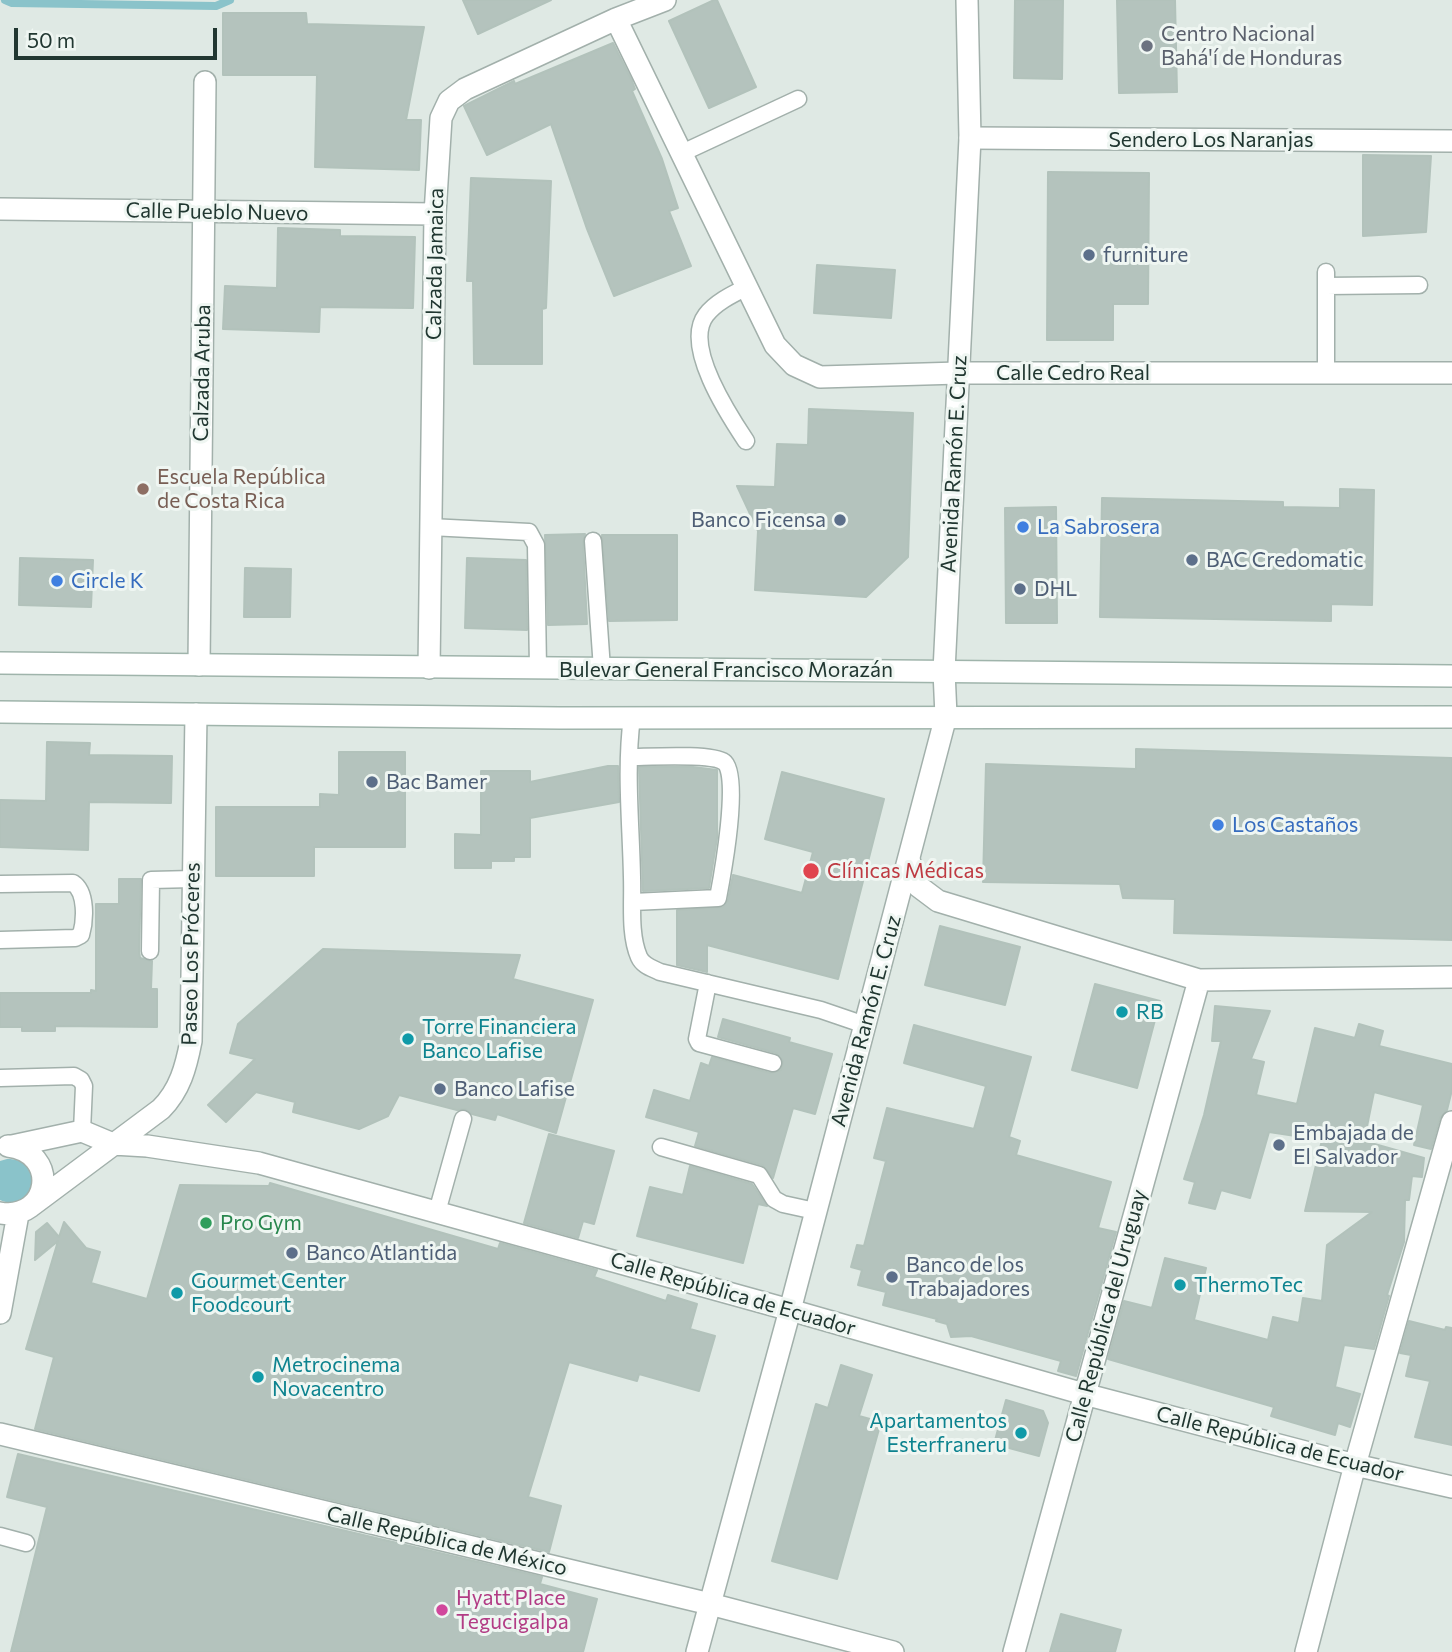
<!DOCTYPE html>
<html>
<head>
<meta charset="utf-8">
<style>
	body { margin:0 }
	#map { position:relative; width:1452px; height:1652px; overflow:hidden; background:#dfe9e4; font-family:Commissioner,sans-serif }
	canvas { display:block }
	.scale { position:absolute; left:14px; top:28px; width:203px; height:32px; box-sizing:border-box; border:4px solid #213731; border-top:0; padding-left:9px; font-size:21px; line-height:24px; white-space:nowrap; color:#213731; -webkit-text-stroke:5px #eff6f2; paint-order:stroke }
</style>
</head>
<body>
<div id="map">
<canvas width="1452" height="1652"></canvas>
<div class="scale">50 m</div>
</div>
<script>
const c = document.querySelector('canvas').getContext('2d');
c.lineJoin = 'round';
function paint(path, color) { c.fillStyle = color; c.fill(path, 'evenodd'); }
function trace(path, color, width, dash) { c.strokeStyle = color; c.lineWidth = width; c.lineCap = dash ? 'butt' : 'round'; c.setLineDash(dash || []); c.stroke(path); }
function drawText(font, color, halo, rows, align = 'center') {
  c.font = font + ' Commissioner,sans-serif'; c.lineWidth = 6; c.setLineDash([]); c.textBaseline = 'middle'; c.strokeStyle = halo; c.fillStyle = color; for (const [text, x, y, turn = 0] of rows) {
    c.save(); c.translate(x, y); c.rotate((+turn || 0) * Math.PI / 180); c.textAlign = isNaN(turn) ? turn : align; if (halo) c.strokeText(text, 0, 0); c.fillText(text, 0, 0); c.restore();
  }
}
const water = new Path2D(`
	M 7,1159 C 49,1159 34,1215 0,1200 L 0,1161 Z`);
const stream = new Path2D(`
	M 5,0 L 12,3 L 216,6 L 230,0`);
const building = new Path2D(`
	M 463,0 L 551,0 L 478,34 Z
	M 714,0 L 717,0 L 756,87 L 709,108 L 669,21 Z
	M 1015,0 L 1063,0 L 1062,79 L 1014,78 Z
	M 1117,0 L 1175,0 L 1177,92 L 1119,93 Z
	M 223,13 L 306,13 L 307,24 L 424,27 L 406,120 L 421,120 L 419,170 L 315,167 L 317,75 L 223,75 Z
	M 613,43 L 632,81 L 635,89 L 632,91 L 662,159 L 678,208 L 669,211 L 691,266 L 614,296 L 587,229 L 551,124 L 487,155 L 464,106 L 514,81 L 515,84 Z
	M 1363,155 L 1431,156 L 1426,232 L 1363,236 Z
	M 1048,172 L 1149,173 L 1148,304 L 1113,304 L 1113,340 L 1047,340 Z
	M 471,178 L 551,181 L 546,308 L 542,309 L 542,364 L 474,364 L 473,281 L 467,281 Z
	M 278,228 L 340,230 L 340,236 L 415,237 L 413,308 L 320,307 L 319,332 L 223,329 L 225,286 L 277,288 Z
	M 817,265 L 895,270 L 891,318 L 814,313 Z
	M 809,409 L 913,413 L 908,557 L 866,597 L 755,590 L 758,531 L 737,486 L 775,487 L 777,444 L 808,445 Z
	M 1340,489 L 1374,490 L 1372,605 L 1331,604 L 1331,621 L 1100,617 L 1102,498 L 1283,502 L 1283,507 L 1340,508 Z
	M 1056,507 L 1057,623 L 1006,623 L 1005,508 Z
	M 585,534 L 583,542 L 587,624 L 548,625 L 545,535 Z
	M 602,535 L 677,535 L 677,620 L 609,621 Z
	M 20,558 L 93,560 L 91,607 L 19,605 Z
	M 467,558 L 526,560 L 527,630 L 465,628 Z
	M 245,568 L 291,569 L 290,617 L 244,617 Z
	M 47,742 L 90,743 L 89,755 L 172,756 L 171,803 L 89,802 L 88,850 L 0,847 L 0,800 L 46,801 Z
	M 1136,749 L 1452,758 L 1452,940 L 1174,933 L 1175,899 L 1123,898 L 1120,884 L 983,882 L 986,764 L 1136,769 Z
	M 339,752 L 405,752 L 405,847 L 314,847 L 314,876 L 216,876 L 216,807 L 320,807 L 320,794 L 339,795 Z
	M 608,766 L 618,766 L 619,802 L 530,818 L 530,857 L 514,857 L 514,861 L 491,861 L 491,868 L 455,868 L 455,834 L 481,835 L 481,771 L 530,771 L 530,782 Z
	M 639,767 L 693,767 L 717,770 L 717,838 L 709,888 L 643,891 Z
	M 782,772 L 884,799 L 838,979 L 707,945 L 707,972 L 677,965 L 677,910 L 723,907 L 728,900 L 733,875 L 802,893 L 813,852 L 765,839 Z
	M 119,879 L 141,879 L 139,951 L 140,958 L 152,961 L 151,989 L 157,989 L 157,1027 L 55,1026 L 55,1031 L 22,1031 L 22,1027 L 0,1027 L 0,993 L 91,993 L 91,990 L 96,991 L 96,904 L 119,904 Z
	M 940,926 L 1020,947 L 1005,1005 L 925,985 Z
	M 323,949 L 520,955 L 513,979 L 593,1000 L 556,1133 L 497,1114 L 495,1120 L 472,1114 L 465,1109 L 457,1110 L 399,1095 L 388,1116 L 359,1129 L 293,1112 L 295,1102 L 256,1092 L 226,1122 L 208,1105 L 255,1059 L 230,1053 L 238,1024 Z
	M 1095,984 L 1160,1001 L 1137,1088 L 1072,1070 Z
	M 1215,1006 L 1270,1011 L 1251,1059 L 1264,1062 L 1256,1095 L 1297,1104 L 1315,1028 L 1355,1038 L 1359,1024 L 1383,1031 L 1379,1046 L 1452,1064 L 1452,1090 L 1447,1110 L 1440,1118 L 1431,1149 L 1414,1145 L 1423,1105 L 1374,1092 L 1364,1141 L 1424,1158 L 1422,1177 L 1412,1176 L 1409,1200 L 1405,1200 L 1404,1242 L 1387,1295 L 1389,1296 L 1374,1349 L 1344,1345 L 1335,1387 L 1360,1394 L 1350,1427 L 1338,1423 L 1335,1435 L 1271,1416 L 1274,1407 L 1108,1359 L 1124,1301 L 1152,1308 L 1165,1258 L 1206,1268 L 1194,1320 L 1268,1340 L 1273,1317 L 1299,1323 L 1303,1298 L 1322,1301 L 1327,1245 L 1372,1212 L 1305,1211 L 1322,1140 L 1269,1132 L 1250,1198 L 1221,1190 L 1215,1209 L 1189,1203 L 1195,1182 L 1184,1179 L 1204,1115 L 1221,1041 L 1212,1041 Z
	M 723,1019 L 790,1038 L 789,1042 L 832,1054 L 815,1114 L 793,1108 L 773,1178 L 762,1165 L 695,1146 L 699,1132 L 646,1117 L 654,1090 L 690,1101 L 701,1063 L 709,1066 L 712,1057 L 770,1073 L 781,1070 L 783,1061 L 776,1053 L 718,1037 Z
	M 914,1025 L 1031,1057 L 1009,1137 L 1020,1141 L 1016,1155 L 1111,1182 L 1098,1228 L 1116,1232 L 1076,1376 L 1058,1371 L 1061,1361 L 971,1336 L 951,1337 L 947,1324 L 936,1321 L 937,1319 L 883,1305 L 886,1292 L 858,1285 L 862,1270 L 851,1267 L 857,1245 L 864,1246 L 886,1161 L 874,1158 L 887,1108 L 974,1129 L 986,1086 L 904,1063 Z
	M 549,1134 L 614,1151 L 594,1224 L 583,1221 L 578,1238 L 524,1223 Z
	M 690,1166 L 752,1184 L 767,1206 L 758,1204 L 743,1263 L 637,1236 L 650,1187 L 683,1195 Z
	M 270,1183 L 498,1249 L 500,1243 L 597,1270 L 594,1277 L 666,1301 L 668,1295 L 697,1304 L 690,1329 L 715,1336 L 699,1391 L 639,1374 L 637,1381 L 569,1362 L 528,1497 L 561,1506 L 549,1552 L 35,1429 L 54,1357 L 26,1349 L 58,1241 L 35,1260 L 36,1232 L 47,1223 L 59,1237 L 64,1222 L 86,1248 L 100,1252 L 91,1283 L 147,1299 L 180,1185 L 269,1186 Z
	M 1409,1321 L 1445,1330 L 1446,1327 L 1452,1328 L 1452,1445 L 1415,1437 L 1430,1381 L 1406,1376 L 1411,1355 L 1400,1353 Z
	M 841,1365 L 872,1375 L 859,1416 L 881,1422 L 837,1579 L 772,1561 L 816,1404 L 828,1408 Z
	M 1006,1400 L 1043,1411 L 1048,1423 L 1039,1456 L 994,1444 Z
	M 18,1454 L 542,1577 L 540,1584 L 597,1599 L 583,1652 L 11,1652 L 47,1507 L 7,1497 Z
	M 1061,1614 L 1121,1630 L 1115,1652 L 1050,1652 Z`);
const service = new Path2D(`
	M 682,153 L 798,99
	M 1326,286 L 1419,285
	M 1326,373 L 1326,272
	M 746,441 C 728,414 683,345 706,315 C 716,302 733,294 747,287
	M 430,527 L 529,532 L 536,545 L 538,668
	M 593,541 L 602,669
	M 632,717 C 625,770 631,824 632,877 C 633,902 629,934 639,957 C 643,966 652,968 660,972 L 821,1010 L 865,1025
	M 629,757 C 647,757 712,753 724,762 C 741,773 722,877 718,898 L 633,902
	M 0,884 L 73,883 C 87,892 85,921 81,935 L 75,938 L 0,940
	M 150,951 L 151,880 L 193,879
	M 708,983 L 697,1039 L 699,1043 L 773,1063
	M 0,1078 L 74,1076 L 81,1080 L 84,1086 L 82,1131
	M 661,1147 L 759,1175 L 774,1199 L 783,1204 L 815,1211
	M 437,1212 L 463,1119
	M 0,1536 L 26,1543`);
const minor = new Path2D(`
	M 616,19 L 775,345 L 794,365 L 820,377 L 959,373 L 1452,373
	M 970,138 L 1452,141
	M 0,209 L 435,214
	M 199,665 L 205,82
	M 429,668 L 435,214 L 441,118 L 449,101 L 465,89 L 616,19 L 665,0
	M 909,860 L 918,886 L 938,901 L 1199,980 L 1452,977
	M 12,1146 L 82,1131 L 113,1144 L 147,1146 L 259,1163 L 790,1310 L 1084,1394 L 1355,1465 L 1452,1487
	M 31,1206 L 161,1109 C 180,1090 186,1067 191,1041 L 196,714
	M 0,1213 C 51,1221 60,1152 8,1146
	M 0,1313 L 18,1214
	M 0,1434 L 710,1604 L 893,1652
	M 1014,1652 L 1199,980
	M 1306,1652 L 1355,1465 L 1452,1122`);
const tertiary = new Path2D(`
	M 697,1652 L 790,1310 L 946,716 L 944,671 L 970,138 L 967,0`);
const secondary = new Path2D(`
	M 0,663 L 1452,676
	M 0,712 L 560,718 L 1452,717`);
const markers = [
	[1147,46,7,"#6b7280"],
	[1089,255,7,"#5c6f8a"],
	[143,489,7,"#8d6e63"],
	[840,520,7,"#5c6f8a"],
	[1023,527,7,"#3f7fe0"],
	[1192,560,7,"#5c6f8a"],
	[57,581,7,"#3f7fe0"],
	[1020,589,7,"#5c6f8a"],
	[372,782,7,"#5c6f8a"],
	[1218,825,7,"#3f7fe0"],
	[811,871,9,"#e0444e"],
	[1122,1012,7,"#0f9aa8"],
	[408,1039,7,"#0f9aa8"],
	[440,1089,7,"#5c6f8a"],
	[1279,1145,7,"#5c6f8a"],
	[206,1223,7,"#2e9e5b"],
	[292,1253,7,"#5c6f8a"],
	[892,1277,7,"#5c6f8a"],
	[1180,1285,7,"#0f9aa8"],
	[177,1293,7,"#0f9aa8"],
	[258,1377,7,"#0f9aa8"],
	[1021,1433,7,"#0f9aa8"],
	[442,1610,7,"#d1479c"]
];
const worshipNames = [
	["Centro Nacional",1161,34],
	["Bahá'í de Honduras",1161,58]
];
const streetNames = [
	["Sendero Los Naranjas",1211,140],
	["Calle Pueblo Nuevo",217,212,1],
	["Calzada Jamaica",435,264,-89],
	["Calzada Aruba",202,373,-89],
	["Calle Cedro Real",1073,373],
	["Avenida Ramón E. Cruz",954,464,-87],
	["Bulevar General Francisco Morazán",726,670],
	["Paseo Los Próceres",191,954,-89],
	["Avenida Ramón E. Cruz",866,1021,-75],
	["Calle República de Ecuador",733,1294,16],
	["Calle República del Uruguay",1106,1316,-75],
	["Calle República de Ecuador",1280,1444,14],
	["Calle República de México",447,1541,13]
];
const serviceNames = [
	["furniture",1103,255],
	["Banco Ficensa",826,520,"right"],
	["BAC Credomatic",1206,560],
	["DHL",1034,589],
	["Bac Bamer",386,782],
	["Banco Lafise",454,1089],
	["Embajada de",1293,1133],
	["El Salvador",1293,1157],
	["Banco Atlantida",306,1253],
	["Banco de los",906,1265],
	["Trabajadores",906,1289]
];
const educationNames = [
	["Escuela República",157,477],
	["de Costa Rica",157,501]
];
const shopNames = [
	["La Sabrosera",1037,527],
	["Circle K",71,581],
	["Los Castaños",1232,825]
];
const healthNames = [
	["Clínicas Médicas",827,871]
];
const cultureNames = [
	["RB",1136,1012],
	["Torre Financiera",422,1027],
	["Banco Lafise",422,1051],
	["Gourmet Center",191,1281],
	["Foodcourt",191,1305],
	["ThermoTec",1194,1285],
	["Metrocinema",272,1365],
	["Novacentro",272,1389],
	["Apartamentos",1007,1421,"right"],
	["Esterfraneru",1007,1445,"right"]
];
const leisureNames = [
	["Pro Gym",220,1223]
];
const hotelNames = [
	["Hyatt Place",456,1598],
	["Tegucigalpa",456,1622]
];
paint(water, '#8ac3ca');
trace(stream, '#8ac3ca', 8);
paint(building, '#b4c3bd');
trace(building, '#b2c2bb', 2);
trace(service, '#a2b0ab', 19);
trace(minor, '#a2b0ab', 24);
trace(tertiary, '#a2b0ab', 24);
trace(secondary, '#9fb4ab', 24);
trace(service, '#fff', 16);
trace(minor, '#fff', 21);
trace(tertiary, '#fff', 21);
trace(secondary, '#fff', 21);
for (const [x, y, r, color] of markers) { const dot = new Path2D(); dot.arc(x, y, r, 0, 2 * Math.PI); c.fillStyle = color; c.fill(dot); trace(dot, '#eff6f2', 2.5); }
drawText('21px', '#5b616d', '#eff6f2', worshipNames, 'left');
drawText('21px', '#213731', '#eff6f2', streetNames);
drawText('21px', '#4e5e75', '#eff6f2', serviceNames, 'left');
drawText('21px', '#785e54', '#eff6f2', educationNames, 'left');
drawText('21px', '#366cbe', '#eff6f2', shopNames, 'left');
drawText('21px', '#be3a42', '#eff6f2', healthNames, 'left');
drawText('21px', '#0d838f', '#eff6f2', cultureNames, 'left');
drawText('21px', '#27864d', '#eff6f2', leisureNames, 'left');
drawText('21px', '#b23c85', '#eff6f2', hotelNames, 'left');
</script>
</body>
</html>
